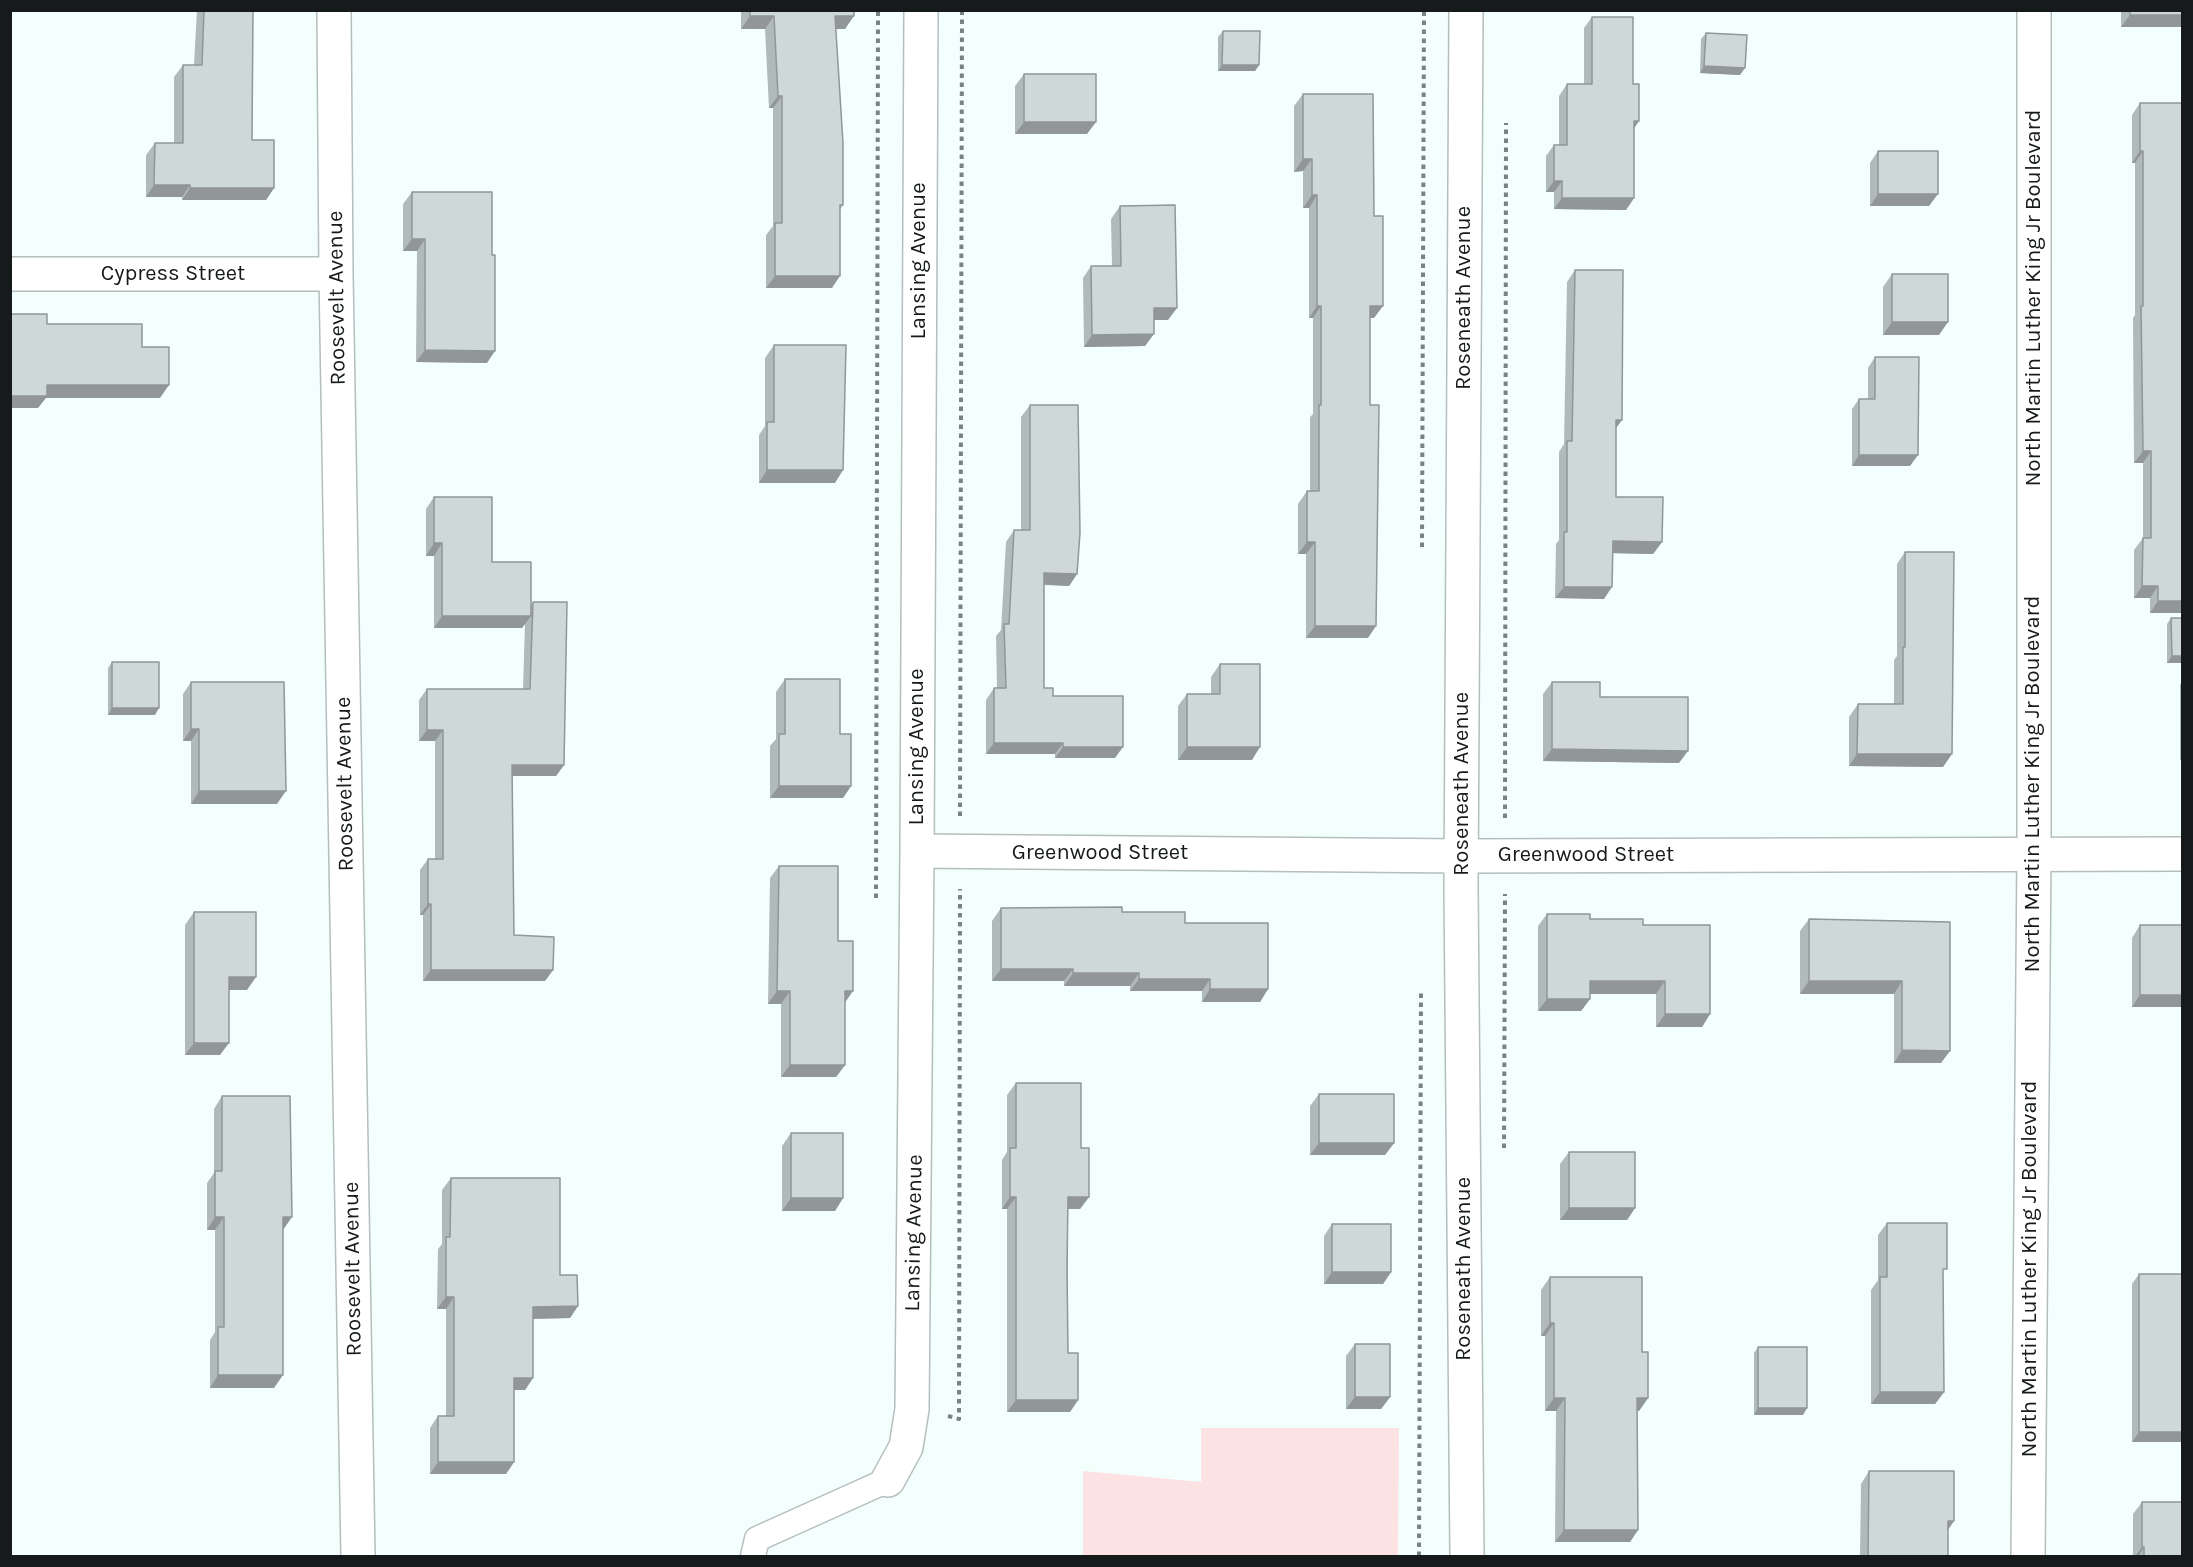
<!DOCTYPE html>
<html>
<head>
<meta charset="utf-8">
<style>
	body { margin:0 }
	#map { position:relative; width:2193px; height:1567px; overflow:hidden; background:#f3fffd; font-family:Karla,sans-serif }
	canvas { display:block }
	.frame { position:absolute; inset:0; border:12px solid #161a1a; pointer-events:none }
</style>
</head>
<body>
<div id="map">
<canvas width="2193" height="1567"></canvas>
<div class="frame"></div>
</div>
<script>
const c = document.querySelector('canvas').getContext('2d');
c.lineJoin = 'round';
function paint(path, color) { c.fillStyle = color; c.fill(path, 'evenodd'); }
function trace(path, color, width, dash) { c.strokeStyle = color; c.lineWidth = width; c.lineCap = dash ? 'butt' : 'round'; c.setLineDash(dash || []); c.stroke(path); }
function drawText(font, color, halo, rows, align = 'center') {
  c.font = font + ' Karla,sans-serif'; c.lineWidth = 4.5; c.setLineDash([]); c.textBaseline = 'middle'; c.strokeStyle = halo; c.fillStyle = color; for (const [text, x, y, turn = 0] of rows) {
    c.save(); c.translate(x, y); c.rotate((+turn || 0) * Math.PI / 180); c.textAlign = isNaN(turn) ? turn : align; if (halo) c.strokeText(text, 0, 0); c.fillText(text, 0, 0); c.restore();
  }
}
const green = new Path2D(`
	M 1201,1428 L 1399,1428 L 1398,1556 L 1083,1556 L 1083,1471 L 1201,1482 Z`);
const path = new Path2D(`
	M 1422,547 L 1424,10
	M 960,816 L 962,10
	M 1505,818 L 1506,123
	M 876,898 L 878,10
	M 1504,1148 L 1505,894
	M 948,1416 L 959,1419 L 960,889
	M 1419,1556 L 1421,989`);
const service = new Path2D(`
	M 753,1556 L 757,1539 L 888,1480`);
const minor = new Path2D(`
	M 334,10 L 336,274 L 358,1556
	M 1466,10 L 1461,888 L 1467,1556
	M 10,274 L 336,274
	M 917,851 L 1461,856 L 2182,854
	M 888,1480 L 906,1447 L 912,1409 L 917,851 L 921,10`);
const tertiary = new Path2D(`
	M 2028,1556 L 2034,854 L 2034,10`);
const wall = new Path2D(`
	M 197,10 L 253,10 L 252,140 L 274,188 L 266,200 L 182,200 L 182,197 L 146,197 L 146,155 L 155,143 L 174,143 L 174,77 L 183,65 L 194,65 Z
	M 741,10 L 854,10 L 845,29 L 836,29 L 843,205 L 840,210 L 832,288 L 766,288 L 766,235 L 773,226 L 773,108 L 769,108 L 765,29 L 741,29 Z
	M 2121,10 L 2182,10 L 2182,27 L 2121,27 Z
	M 1592,17 L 1633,84 L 1634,198 L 1626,210 L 1554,209 L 1554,192 L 1546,192 L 1546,156 L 1554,145 L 1559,145 L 1559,96 L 1567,84 L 1584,84 L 1584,28 Z
	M 1223,31 L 1259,65 L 1255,71 L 1218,71 L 1218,37 Z
	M 1706,33 L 1740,75 L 1700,73 L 1701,39 Z
	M 1024,74 L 1087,134 L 1015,134 L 1015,86 Z
	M 1303,94 L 1374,318 L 1370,318 L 1368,638 L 1306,638 L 1306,554 L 1298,554 L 1298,504 L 1307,491 L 1310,491 L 1310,417 L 1313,414 L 1313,318 L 1309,318 L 1309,208 L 1303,208 L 1303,171 L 1294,172 L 1294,106 Z
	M 2140,103 L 2182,613 L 2150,613 L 2150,598 L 2134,598 L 2134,550 L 2143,538 L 2143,463 L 2134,463 L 2133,318 L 2135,315 L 2135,163 L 2132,163 L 2132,115 Z
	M 1878,151 L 1929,206 L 1870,206 L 1870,163 Z
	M 412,192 L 487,363 L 416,362 L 417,251 L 403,251 L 403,204 Z
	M 1120,206 L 1168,320 L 1154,320 L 1145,346 L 1084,347 L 1083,278 L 1091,266 L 1112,266 L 1111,219 Z
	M 1575,270 L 1616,428 L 1616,497 L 1662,542 L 1653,554 L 1613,553 L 1604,599 L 1555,598 L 1556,544 L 1559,540 L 1559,452 L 1564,444 L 1567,282 Z
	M 1892,274 L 1939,335 L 1883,335 L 1883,287 Z
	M 774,345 L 835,483 L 759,483 L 759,435 L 765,426 L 765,358 Z
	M 1875,357 L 1910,466 L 1852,466 L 1852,409 L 1859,399 L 1868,399 L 1868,368 Z
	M 1030,405 L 1077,574 L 1069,586 L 1044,585 L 1044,688 L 1115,758 L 1055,758 L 1055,754 L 986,754 L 986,700 L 994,688 L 997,688 L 996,636 L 1001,630 L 1006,542 L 1014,530 L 1021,530 L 1021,417 Z
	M 434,497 L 531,606 L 533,602 L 564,765 L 556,776 L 512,776 L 514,935 L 553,970 L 545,981 L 423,981 L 423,915 L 420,915 L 420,870 L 428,859 L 435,859 L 435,741 L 419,741 L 419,700 L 427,689 L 523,689 L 525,623 L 522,628 L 434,628 L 434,556 L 426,556 L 426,509 Z
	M 1905,552 L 1943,767 L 1849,766 L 1849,717 L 1858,704 L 1894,704 L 1894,660 L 1897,656 L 1897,564 Z
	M 2171,618 L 2182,663 L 2167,663 L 2167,624 Z
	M 112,662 L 155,715 L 108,715 L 108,668 Z
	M 1220,664 L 1252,760 L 1178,760 L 1178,706 L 1187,694 L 1211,694 L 1211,677 Z
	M 785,679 L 840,734 L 851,786 L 843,798 L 770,798 L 770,746 L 776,739 L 776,692 Z
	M 2182,681 L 2182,760 L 2180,760 L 2180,685 Z
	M 191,682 L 277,804 L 191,804 L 191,741 L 183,741 L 183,694 Z
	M 1552,682 L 1600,697 L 1679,763 L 1543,761 L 1543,694 Z
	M 779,866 L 838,941 L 845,1003 L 845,1065 L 836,1077 L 781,1077 L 781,1004 L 768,1004 L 770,878 Z
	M 1001,908 L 1122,912 L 1185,923 L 1268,989 L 1260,1002 L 1202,1002 L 1202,991 L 1130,991 L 1130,986 L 1064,986 L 1064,981 L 992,981 L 992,921 Z
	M 194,912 L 247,990 L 229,990 L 220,1055 L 185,1055 L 185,925 Z
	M 1547,914 L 1643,925 L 1710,1014 L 1702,1027 L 1656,1027 L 1656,994 L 1590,994 L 1590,999 L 1581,1011 L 1538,1011 L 1538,926 Z
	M 1809,919 L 1950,922 L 1941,1063 L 1894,1063 L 1894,994 L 1800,994 L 1800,931 Z
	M 2140,925 L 2182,1007 L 2132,1007 L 2132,938 Z
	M 1016,1083 L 1081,1148 L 1089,1197 L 1080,1209 L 1068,1209 L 1068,1353 L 1078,1400 L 1070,1412 L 1007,1412 L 1007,1209 L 1002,1209 L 1002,1160 L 1007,1152 L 1007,1095 Z
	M 1319,1094 L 1394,1143 L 1385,1155 L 1310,1155 L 1310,1106 Z
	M 222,1096 L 283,1230 L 274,1388 L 210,1388 L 210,1340 L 215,1332 L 215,1230 L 207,1230 L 207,1183 L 214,1173 L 214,1109 Z
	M 791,1133 L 843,1198 L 835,1211 L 782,1211 L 782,1146 Z
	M 1569,1152 L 1635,1208 L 1627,1220 L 1560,1220 L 1560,1164 Z
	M 451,1178 L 560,1275 L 578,1306 L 570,1318 L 533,1319 L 533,1378 L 525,1390 L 514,1390 L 514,1462 L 506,1474 L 430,1474 L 430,1428 L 438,1416 L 446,1416 L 446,1309 L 437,1309 L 438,1249 L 442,1244 L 442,1190 Z
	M 1887,1223 L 1943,1275 L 1944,1392 L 1935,1404 L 1871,1404 L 1871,1290 L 1878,1280 L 1878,1235 Z
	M 1332,1224 L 1391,1272 L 1383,1284 L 1324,1284 L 1324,1236 Z
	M 2139,1274 L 2182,1442 L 2132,1442 L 2132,1284 Z
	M 1550,1277 L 1642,1352 L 1648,1398 L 1639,1411 L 1637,1411 L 1638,1530 L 1630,1542 L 1555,1542 L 1556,1411 L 1545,1411 L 1545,1336 L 1541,1336 L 1541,1290 Z
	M 1355,1344 L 1390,1397 L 1381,1409 L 1346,1409 L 1346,1356 Z
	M 1758,1347 L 1803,1415 L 1754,1415 L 1754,1353 Z
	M 1869,1471 L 1948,1530 L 1948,1557 L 1860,1557 L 1861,1484 Z
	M 2142,1502 L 2182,1557 L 2133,1557 L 2133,1514 Z`);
const shadedWall = new Path2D(`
	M 2130,15 L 2182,15 L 2182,27 L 2121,27 Z
	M 750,16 L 774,16 L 765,29 L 741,29 Z
	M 835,16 L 854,16 L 845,29 L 827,29 Z
	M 1222,65 L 1259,65 L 1255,71 L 1218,71 Z
	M 1704,66 L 1745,68 L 1740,75 L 1700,73 Z
	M 778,96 L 782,96 L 773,108 L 769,108 Z
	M 1634,121 L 1639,121 L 1631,133 Z
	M 1024,122 L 1096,122 L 1087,134 L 1015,134 Z
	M 2140,151 L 2143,151 L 2135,163 L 2132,163 Z
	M 1303,159 L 1312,159 L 1303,171 L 1294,172 Z
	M 1554,181 L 1562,181 L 1554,192 L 1546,192 Z
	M 154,185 L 190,185 L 182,197 L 146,197 Z
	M 190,188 L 274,188 L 266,200 L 182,200 Z
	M 1878,194 L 1938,194 L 1929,206 L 1870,206 Z
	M 1312,195 L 1317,195 L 1309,208 L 1303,208 Z
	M 1562,198 L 1634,198 L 1626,210 L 1554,209 Z
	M 412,239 L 425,239 L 417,251 L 403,251 Z
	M 775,276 L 840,276 L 832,288 L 766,288 Z
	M 1317,306 L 1321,306 L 1313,318 L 1309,318 Z
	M 1370,306 L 1383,306 L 1374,318 L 1361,318 Z
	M 1154,308 L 1177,308 L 1168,320 L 1145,320 Z
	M 1892,322 L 1948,322 L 1939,335 L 1883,335 Z
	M 1154,334 L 1145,346 L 1084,347 L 1092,335 Z
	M 425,350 L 495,351 L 487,363 L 416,362 Z
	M 47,385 L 169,385 L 160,398 L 46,398 L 38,408 L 10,408 L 10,396 Z
	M 1616,420 L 1622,420 L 1614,431 Z
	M 2143,451 L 2151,451 L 2143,463 L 2134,463 Z
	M 1859,455 L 1918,455 L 1910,466 L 1852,466 Z
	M 767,470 L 843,470 L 835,483 L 759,483 Z
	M 1613,541 L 1662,542 L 1653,554 L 1605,553 Z
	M 1307,542 L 1315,542 L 1306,554 L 1298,554 Z
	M 434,543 L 442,543 L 434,556 L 426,556 Z
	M 1044,573 L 1077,574 L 1069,586 L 1035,584 Z
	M 2142,586 L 2158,586 L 2150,598 L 2134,598 Z
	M 1564,587 L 1612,587 L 1604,599 L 1555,598 Z
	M 2158,601 L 2182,601 L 2182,613 L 2150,613 Z
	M 442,616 L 531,616 L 522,628 L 434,628 Z
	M 1315,626 L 1376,626 L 1368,638 L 1306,638 Z
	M 2172,656 L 2182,656 L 2182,663 L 2167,663 Z
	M 112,708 L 159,708 L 155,715 L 108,715 Z
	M 191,729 L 199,729 L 191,741 L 183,741 Z
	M 427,730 L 443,730 L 435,741 L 419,741 Z
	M 994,743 L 1063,743 L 1055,754 L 986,754 Z
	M 1063,747 L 1123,747 L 1115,758 L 1055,758 Z
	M 1187,747 L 1260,747 L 1252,760 L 1178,760 Z
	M 1552,749 L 1688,751 L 1679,763 L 1543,761 Z
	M 1857,754 L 1952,754 L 1943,767 L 1849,766 Z
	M 512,765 L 564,765 L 556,776 L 505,776 Z
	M 779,786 L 851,786 L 843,798 L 770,798 Z
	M 199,791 L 286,791 L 277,804 L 191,804 Z
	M 428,904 L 431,904 L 423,915 L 420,915 Z
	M 1001,969 L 1073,969 L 1064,981 L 992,981 Z
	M 431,970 L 553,970 L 545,981 L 423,981 Z
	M 1073,973 L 1139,973 L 1130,986 L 1064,986 Z
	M 229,977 L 256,977 L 247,990 L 220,990 Z
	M 1139,979 L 1210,979 L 1202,991 L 1130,991 Z
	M 1590,981 L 1665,981 L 1656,994 L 1581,994 Z
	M 1809,981 L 1902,981 L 1894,994 L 1800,994 Z
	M 1210,989 L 1268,989 L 1260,1002 L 1202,1002 Z
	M 777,991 L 790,991 L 781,1004 L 768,1004 Z
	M 845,991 L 853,991 L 844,1004 Z
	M 2140,995 L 2182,995 L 2182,1007 L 2132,1007 Z
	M 1547,999 L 1590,999 L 1581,1011 L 1538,1011 Z
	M 1665,1014 L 1710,1014 L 1702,1027 L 1656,1027 Z
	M 194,1043 L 229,1043 L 220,1055 L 185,1055 Z
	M 1902,1050 L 1950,1051 L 1941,1063 L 1894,1063 Z
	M 790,1065 L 845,1065 L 836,1077 L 781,1077 Z
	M 1319,1143 L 1394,1143 L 1385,1155 L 1310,1155 Z
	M 1010,1197 L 1016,1197 L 1007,1209 L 1002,1209 Z
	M 1068,1197 L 1089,1197 L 1080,1209 L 1059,1209 Z
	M 791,1198 L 843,1198 L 835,1211 L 782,1211 Z
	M 1569,1208 L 1635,1208 L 1627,1220 L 1560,1220 Z
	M 215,1217 L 224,1217 L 215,1230 L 207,1230 Z
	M 283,1217 L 292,1217 L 283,1230 Z
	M 1332,1272 L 1391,1272 L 1383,1284 L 1324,1284 Z
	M 446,1297 L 454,1297 L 446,1309 L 437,1309 Z
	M 578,1306 L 570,1318 L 525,1319 L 533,1307 Z
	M 1550,1323 L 1554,1323 L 1545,1336 L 1541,1336 Z
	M 218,1375 L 283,1375 L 274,1388 L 210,1388 Z
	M 514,1378 L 533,1378 L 525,1390 L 506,1390 Z
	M 1880,1392 L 1944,1392 L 1935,1404 L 1871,1404 Z
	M 1355,1397 L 1390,1397 L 1381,1409 L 1346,1409 Z
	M 1554,1398 L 1565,1398 L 1556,1411 L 1545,1411 Z
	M 1637,1398 L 1648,1398 L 1639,1411 L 1628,1411 Z
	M 1016,1400 L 1078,1400 L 1070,1412 L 1007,1412 Z
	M 1758,1408 L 1807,1408 L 1803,1415 L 1754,1415 Z
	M 2139,1432 L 2182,1432 L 2182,1442 L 2132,1442 Z
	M 438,1462 L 514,1462 L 506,1474 L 430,1474 Z
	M 1948,1521 L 1954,1521 L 1946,1533 Z
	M 1564,1530 L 1638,1530 L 1630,1542 L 1555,1542 Z
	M 2142,1547 L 2144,1547 L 2138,1557 L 2135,1557 Z`);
const building = new Path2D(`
	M 204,10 L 253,10 L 252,140 L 274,140 L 274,188 L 190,188 L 190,185 L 154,185 L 155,143 L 183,143 L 183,65 L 202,65 Z
	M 750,10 L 854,10 L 854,16 L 835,16 L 843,143 L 843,205 L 840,205 L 840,276 L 775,276 L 775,223 L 782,223 L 782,96 L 778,96 L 774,16 L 750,16 Z
	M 2130,10 L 2182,10 L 2182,15 L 2130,15 Z
	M 1592,17 L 1633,17 L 1633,84 L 1639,84 L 1639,121 L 1634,121 L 1634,198 L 1562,198 L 1562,181 L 1554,181 L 1554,145 L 1567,145 L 1567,84 L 1592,84 Z
	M 1223,31 L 1260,31 L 1259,65 L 1222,65 Z
	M 1706,33 L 1747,35 L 1745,68 L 1704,66 Z
	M 1024,74 L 1096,74 L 1096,122 L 1024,122 Z
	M 1303,94 L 1373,94 L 1374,216 L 1383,216 L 1383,306 L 1370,306 L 1370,405 L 1379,405 L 1376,626 L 1315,626 L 1315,542 L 1307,542 L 1307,491 L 1319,491 L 1319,405 L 1321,405 L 1321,306 L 1317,306 L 1317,195 L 1312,195 L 1312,159 L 1303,159 Z
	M 2140,103 L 2182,103 L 2182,601 L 2158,601 L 2158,586 L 2142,586 L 2143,538 L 2151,538 L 2151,451 L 2143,451 L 2141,306 L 2143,306 L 2143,151 L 2140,151 Z
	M 1878,151 L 1938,151 L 1938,194 L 1878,194 Z
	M 412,192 L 492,192 L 492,255 L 495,255 L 495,351 L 425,350 L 425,239 L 412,239 Z
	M 1175,205 L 1177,308 L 1154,308 L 1154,334 L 1092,335 L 1091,266 L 1121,266 L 1120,206 Z
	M 1575,270 L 1623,270 L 1622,420 L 1616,420 L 1616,497 L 1663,497 L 1662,542 L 1613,541 L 1612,587 L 1564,587 L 1564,532 L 1567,532 L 1567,441 L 1572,441 Z
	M 1892,274 L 1948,274 L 1948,322 L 1892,322 Z
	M 10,314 L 47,314 L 47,324 L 142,324 L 142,347 L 169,347 L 169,385 L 47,385 L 47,396 L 10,396 Z
	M 774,345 L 846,345 L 843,470 L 767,470 L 767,422 L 774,422 Z
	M 1875,357 L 1919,357 L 1918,455 L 1859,455 L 1859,399 L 1875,399 Z
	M 1030,405 L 1078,405 L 1080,533 L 1077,574 L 1044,573 L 1044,688 L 1053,688 L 1053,696 L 1123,696 L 1123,747 L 1063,747 L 1063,743 L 994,743 L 994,688 L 1006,688 L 1004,624 L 1009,624 L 1014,530 L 1030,530 Z
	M 434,497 L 492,497 L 492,562 L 531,562 L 531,616 L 442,616 L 442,543 L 434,543 Z
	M 1905,552 L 1954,552 L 1952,754 L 1857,754 L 1858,704 L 1903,704 L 1903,647 L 1905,647 Z
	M 533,602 L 567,602 L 564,765 L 512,765 L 514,935 L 554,937 L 553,970 L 431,970 L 431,904 L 428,904 L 428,859 L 443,859 L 443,730 L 427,730 L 427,689 L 530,689 Z
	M 2171,618 L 2182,618 L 2182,656 L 2172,656 Z
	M 112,662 L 159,662 L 159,708 L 112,708 Z
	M 1220,664 L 1260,664 L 1260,747 L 1187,747 L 1187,694 L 1220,694 Z
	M 785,679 L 840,679 L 840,734 L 851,734 L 851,786 L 779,786 L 779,734 L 785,734 Z
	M 191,682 L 284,682 L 286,791 L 199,791 L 199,729 L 191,729 Z
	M 1552,682 L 1600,682 L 1600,697 L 1688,697 L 1688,751 L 1552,749 Z
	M 779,866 L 838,866 L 838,941 L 853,941 L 853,991 L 845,991 L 845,1065 L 790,1065 L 790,991 L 777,991 Z
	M 1122,907 L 1122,912 L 1185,912 L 1185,923 L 1268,923 L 1268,989 L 1210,989 L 1210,979 L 1139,979 L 1139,973 L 1073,973 L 1073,969 L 1001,969 L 1001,908 Z
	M 194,912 L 256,912 L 256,977 L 229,977 L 229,1043 L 194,1043 Z
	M 1547,914 L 1590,914 L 1590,919 L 1643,919 L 1643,925 L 1710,925 L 1710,1014 L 1665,1014 L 1665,981 L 1590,981 L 1590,999 L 1547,999 Z
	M 1809,919 L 1950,922 L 1950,1051 L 1902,1050 L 1902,981 L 1809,981 Z
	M 2140,925 L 2182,925 L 2182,995 L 2140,995 Z
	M 1016,1083 L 1081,1083 L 1081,1148 L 1089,1148 L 1089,1197 L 1068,1197 L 1067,1268 L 1068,1353 L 1078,1353 L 1078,1400 L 1016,1400 L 1016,1197 L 1010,1197 L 1010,1148 L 1016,1148 Z
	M 1319,1094 L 1394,1094 L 1394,1143 L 1319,1143 Z
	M 222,1096 L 290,1096 L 292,1217 L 283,1217 L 283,1375 L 218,1375 L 218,1327 L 224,1327 L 224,1217 L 215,1217 L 215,1171 L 222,1171 Z
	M 791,1133 L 843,1133 L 843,1198 L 791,1198 Z
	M 1569,1152 L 1635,1152 L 1635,1208 L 1569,1208 Z
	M 451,1178 L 560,1178 L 560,1275 L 577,1275 L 578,1306 L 533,1307 L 533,1378 L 514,1378 L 514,1462 L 438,1462 L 438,1416 L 454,1416 L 454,1297 L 446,1297 L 446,1237 L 450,1237 Z
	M 1887,1223 L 1947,1223 L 1947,1269 L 1943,1269 L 1944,1392 L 1880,1392 L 1880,1277 L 1887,1277 Z
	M 1332,1224 L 1391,1224 L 1391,1272 L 1332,1272 Z
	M 2139,1274 L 2182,1274 L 2182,1432 L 2139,1432 Z
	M 1550,1277 L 1642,1277 L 1642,1352 L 1648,1352 L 1648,1398 L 1637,1398 L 1638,1530 L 1564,1530 L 1565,1398 L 1554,1398 L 1554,1323 L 1550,1323 Z
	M 1355,1344 L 1390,1344 L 1390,1397 L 1355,1397 Z
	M 1758,1347 L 1807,1347 L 1807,1408 L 1758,1408 Z
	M 1869,1471 L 1954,1471 L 1954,1521 L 1948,1521 L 1948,1557 L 1868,1557 Z
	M 2142,1502 L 2182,1502 L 2182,1557 L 2144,1557 L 2144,1547 L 2142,1547 Z`);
const streetNames = [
	["Lansing Avenue",919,261,-90],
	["Cypress Street",173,274],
	["Roosevelt Avenue",337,298,-91],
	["Roseneath Avenue",1464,298,-90],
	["North Martin Luther King Jr Boulevard",2034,298,-90],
	["Lansing Avenue",917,747,-90],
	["Roosevelt Avenue",345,784,-91],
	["Roseneath Avenue",1462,784,-90],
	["North Martin Luther King Jr Boulevard",2033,784,-90],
	["Greenwood Street",1100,853],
	["Greenwood Street",1586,855],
	["Lansing Avenue",914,1233,-89],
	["Roosevelt Avenue",353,1269,-91],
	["Roseneath Avenue",1464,1269,-90],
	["North Martin Luther King Jr Boulevard",2030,1269,-90]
];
paint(green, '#fce2e2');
trace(service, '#b3bebd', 27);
trace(minor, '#b3bebd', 36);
trace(tertiary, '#b3bebd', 36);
trace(path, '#7a8281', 4, [4.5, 4.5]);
trace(service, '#fff', 24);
trace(minor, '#fff', 33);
trace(tertiary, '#fff', 33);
paint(wall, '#b0bab9');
paint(shadedWall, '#909796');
paint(building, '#cdd8d7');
trace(building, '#909796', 1.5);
drawText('22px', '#161a1a', '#fff', streetNames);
</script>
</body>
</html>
